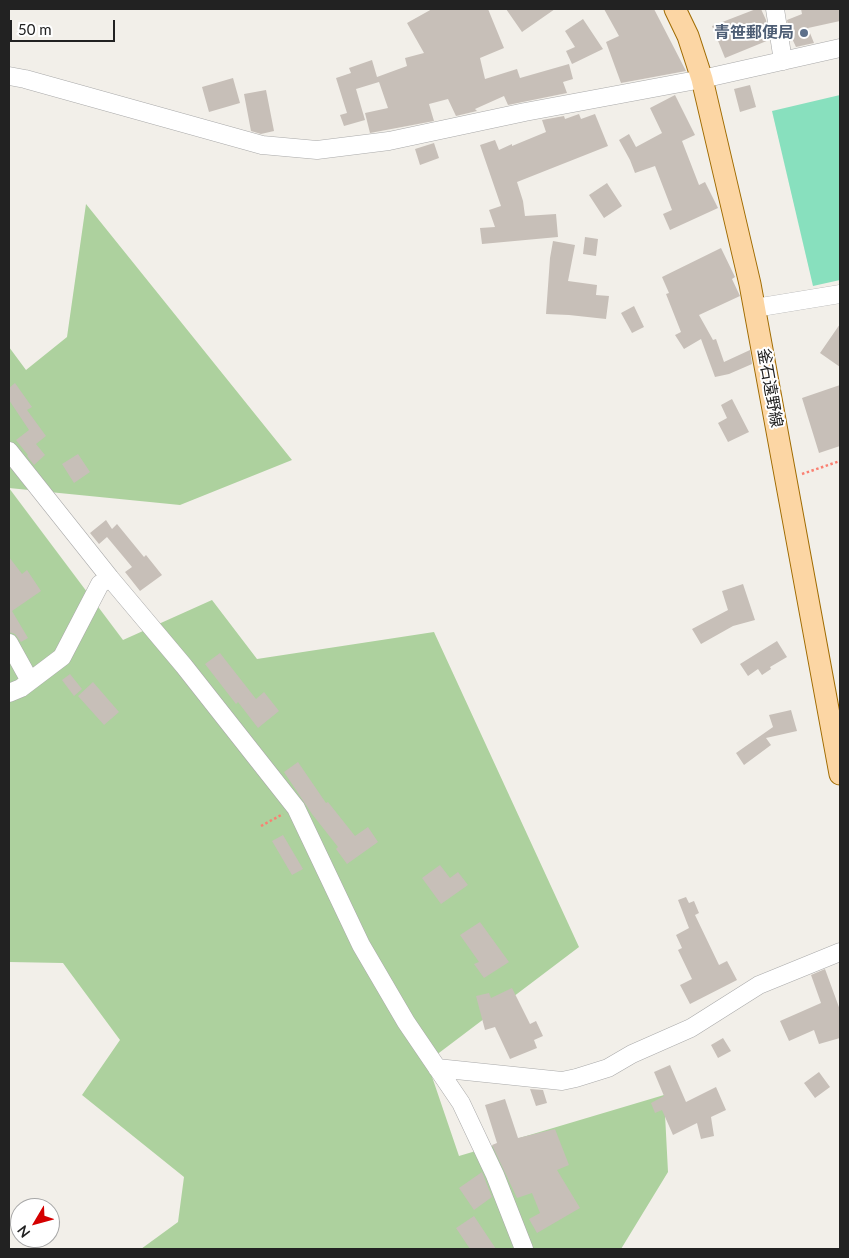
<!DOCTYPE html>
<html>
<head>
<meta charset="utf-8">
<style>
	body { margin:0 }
	#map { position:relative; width:849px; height:1258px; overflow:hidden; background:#f2efe9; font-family:Lato,sans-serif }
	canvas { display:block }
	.frame { position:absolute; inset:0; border:10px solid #222; pointer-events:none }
	.north { position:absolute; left:10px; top:1198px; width:50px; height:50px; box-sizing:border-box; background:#fff; border:1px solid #a7a7a7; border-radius:50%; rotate:233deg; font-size:14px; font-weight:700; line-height:20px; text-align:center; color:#222 }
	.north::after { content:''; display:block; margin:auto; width:18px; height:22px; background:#d40000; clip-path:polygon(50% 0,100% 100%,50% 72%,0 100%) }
	.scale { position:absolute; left:10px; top:20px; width:105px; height:22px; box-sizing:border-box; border:2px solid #222; border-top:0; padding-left:6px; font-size:15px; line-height:18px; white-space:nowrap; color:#222; -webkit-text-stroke:4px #fff; paint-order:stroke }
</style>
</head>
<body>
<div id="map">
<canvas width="849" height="1258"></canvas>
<div class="frame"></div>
<div class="north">N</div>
<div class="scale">50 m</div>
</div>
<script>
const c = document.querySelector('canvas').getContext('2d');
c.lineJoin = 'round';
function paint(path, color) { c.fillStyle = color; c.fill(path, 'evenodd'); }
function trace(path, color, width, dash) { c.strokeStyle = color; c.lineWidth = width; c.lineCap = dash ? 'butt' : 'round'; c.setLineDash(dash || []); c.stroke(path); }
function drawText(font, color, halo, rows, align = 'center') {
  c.font = font + ' Lato,"Noto Sans JP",sans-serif'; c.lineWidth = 4; c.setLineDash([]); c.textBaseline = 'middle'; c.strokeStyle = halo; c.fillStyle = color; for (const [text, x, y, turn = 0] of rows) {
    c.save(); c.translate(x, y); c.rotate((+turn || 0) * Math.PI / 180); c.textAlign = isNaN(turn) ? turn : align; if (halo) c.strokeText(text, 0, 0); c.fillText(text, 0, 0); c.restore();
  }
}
const forest = new Path2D(`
	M 86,204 L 292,460 L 180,505 L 9,488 L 9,347 L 26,370 L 67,337 Z
	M 9,488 L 123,640 L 212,600 L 257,659 L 434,632 L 579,947 L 427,1062 L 459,1156 L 664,1095 L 668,1172 L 621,1249 L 141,1249 L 178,1222 L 184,1177 L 82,1095 L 120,1040 L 63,963 L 9,962 Z`);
const pitch = new Path2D(`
	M 840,95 L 840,280 L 813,286 L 772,111 Z`);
const building = new Path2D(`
	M 432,9 L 488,9 L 504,48 L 480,58 L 485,79 L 517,69 L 520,78 L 569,64 L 573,79 L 563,82 L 567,93 L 508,105 L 504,96 L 475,109 L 477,111 L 456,116 L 448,99 L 429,104 L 434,121 L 370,133 L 365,113 L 388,108 L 379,82 L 356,89 L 365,120 L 344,126 L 340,115 L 347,113 L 336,78 L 351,73 L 349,68 L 372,60 L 377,77 L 407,66 L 405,58 L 424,53 L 407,23 Z
	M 506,9 L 555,9 L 522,32 Z
	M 604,9 L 654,9 L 686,71 L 621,83 L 606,42 L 619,36 Z
	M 756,9 L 761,9 L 766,20 L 769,40 L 725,58 L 712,26 Z
	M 801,9 L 840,9 L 840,21 L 808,28 L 814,43 L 796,47 L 789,32 L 787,20 L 802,14 Z
	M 583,19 L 603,49 L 572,64 L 566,51 L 575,47 L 565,31 Z
	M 233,78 L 240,103 L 209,112 L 202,87 Z
	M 750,85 L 756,107 L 740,112 L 734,89 Z
	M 266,90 L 274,131 L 261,134 L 251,131 L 244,94 Z
	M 675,95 L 695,135 L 682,141 L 699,185 L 705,182 L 718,208 L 670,230 L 663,214 L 672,210 L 655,166 L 635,173 L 630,160 L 619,140 L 629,134 L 636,147 L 662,133 L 650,108 Z
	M 579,114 L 581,119 L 595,114 L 608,146 L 517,182 L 523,201 L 525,216 L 556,214 L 558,237 L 482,244 L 480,228 L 495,227 L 489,210 L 501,206 L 480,145 L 495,140 L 499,150 L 512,144 L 512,146 L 546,132 L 542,120 L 564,116 L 565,119 Z
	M 434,143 L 439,158 L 420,165 L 415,149 Z
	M 607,183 L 622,206 L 604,218 L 589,195 Z
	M 585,237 L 598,239 L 596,256 L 583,254 Z
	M 553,241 L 575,245 L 568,281 L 597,285 L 596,295 L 609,296 L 606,319 L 569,315 L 546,314 L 550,258 Z
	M 721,248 L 735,277 L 732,279 L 740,296 L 699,315 L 713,340 L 716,339 L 724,362 L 750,350 L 752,364 L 729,374 L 715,377 L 701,339 L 684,349 L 675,335 L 681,332 L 666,294 L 669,293 L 662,277 Z
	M 634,306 L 644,327 L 632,333 L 621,313 Z
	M 840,324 L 840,367 L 820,353 Z
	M 15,383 L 32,407 L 27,410 L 46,436 L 36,444 L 45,455 L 34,465 L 27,456 L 28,455 L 16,440 L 29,430 L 9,400 L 9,388 Z
	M 840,385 L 840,446 L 819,453 L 802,398 Z
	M 732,399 L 749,432 L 728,442 L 718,423 L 727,418 L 721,405 Z
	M 78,454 L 90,472 L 74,483 L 62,464 Z
	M 106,520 L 112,529 L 117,524 L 144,557 L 146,555 L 162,575 L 140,591 L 125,572 L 132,567 L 107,537 L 99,544 L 90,533 Z
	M 9,557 L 22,574 L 27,570 L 41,591 L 12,611 L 28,638 L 21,642 L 15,634 L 9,632 Z
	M 743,584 L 755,620 L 733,626 L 701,644 L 692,629 L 728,610 L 722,591 Z
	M 777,641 L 787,657 L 770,667 L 771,669 L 762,675 L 758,669 L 748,676 L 740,664 Z
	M 220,653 L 256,699 L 264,692 L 279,711 L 258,728 L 238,702 L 236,704 L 205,664 Z
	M 70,674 L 82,689 L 74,696 L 62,680 Z
	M 93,682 L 119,712 L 104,725 L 78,696 Z
	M 791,710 L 797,731 L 766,738 L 771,745 L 744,765 L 736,753 L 773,727 L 769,715 Z
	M 298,762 L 326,803 L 328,802 L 355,836 L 368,827 L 378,842 L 347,864 L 336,849 L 338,847 L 312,814 L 284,772 Z
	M 283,835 L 303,869 L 292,875 L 272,841 Z
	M 440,865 L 450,878 L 458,872 L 468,885 L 441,904 L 422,878 Z
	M 686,897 L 689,903 L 694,901 L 699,913 L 695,915 L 719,965 L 727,961 L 737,980 L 690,1004 L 680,985 L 692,979 L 678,950 L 682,948 L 676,935 L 689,928 L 678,900 Z
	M 480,922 L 509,962 L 484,978 L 474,964 L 479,962 L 460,935 Z
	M 825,969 L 840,1010 L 840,1038 L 819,1044 L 814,1030 L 789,1041 L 780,1021 L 821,1003 L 811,975 Z
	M 512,988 L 530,1024 L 536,1021 L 543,1036 L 534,1040 L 537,1048 L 510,1059 L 495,1027 L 485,1030 L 476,996 L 489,993 L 491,998 Z
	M 723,1038 L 731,1051 L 718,1058 L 711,1045 Z
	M 670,1065 L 686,1102 L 716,1087 L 726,1110 L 711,1117 L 714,1136 L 701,1139 L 697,1123 L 673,1135 L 662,1110 L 655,1113 L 651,1103 L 664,1096 L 654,1072 Z
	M 819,1072 L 830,1087 L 815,1098 L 804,1083 Z
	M 530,1089 L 543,1090 L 547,1103 L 536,1106 Z
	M 505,1099 L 518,1138 L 555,1129 L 569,1165 L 557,1170 L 580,1208 L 537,1233 L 529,1219 L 540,1213 L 532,1193 L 517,1198 L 492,1145 L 497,1143 L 485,1105 Z
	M 482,1172 L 492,1197 L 474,1210 L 459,1188 Z
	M 474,1216 L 496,1249 L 470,1249 L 456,1228 Z`);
const path = new Path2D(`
	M 802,474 L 840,461
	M 261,826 L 283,814`);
const minor = new Path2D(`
	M 775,9 L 783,61
	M 9,76 L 25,79 L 262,145 L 317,150 L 389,141 L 525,112 L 702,79 L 840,48
	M 755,308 L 840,294
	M 9,451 L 110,578 L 184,666 L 296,808 L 361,945 L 406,1022 L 461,1103 L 495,1175 L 524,1249
	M 9,643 L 30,681
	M 9,693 L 21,688 L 62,657 L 100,584 L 110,578
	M 437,1068 L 562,1081 L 576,1078 L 608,1068 L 632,1054 L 691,1028 L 759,985 L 840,952`);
const major = new Path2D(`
	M 675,9 L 688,36 L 702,79 L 750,284 L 840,774`);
const markers = [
	[804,33,5,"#5c6f8a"]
];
const serviceNames = [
	["青笹郵便局",794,33]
];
const streetNames = [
	["釜石遠野線",770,388,80]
];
paint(forest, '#add19e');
paint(pitch, '#88e0be');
paint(building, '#c7bfb8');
trace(minor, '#a9a9a9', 19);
trace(major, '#a06b00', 23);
trace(path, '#fa8072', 2.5, [2.5, 2.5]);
trace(minor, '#fff', 18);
trace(major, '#fcd6a4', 21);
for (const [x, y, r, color] of markers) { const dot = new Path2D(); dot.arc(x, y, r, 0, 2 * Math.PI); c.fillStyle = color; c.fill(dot); trace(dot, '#fff', 2); }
drawText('bold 16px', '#4e5e75', '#fff', serviceNames, 'right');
drawText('16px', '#222', '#fff', streetNames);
</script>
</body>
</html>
